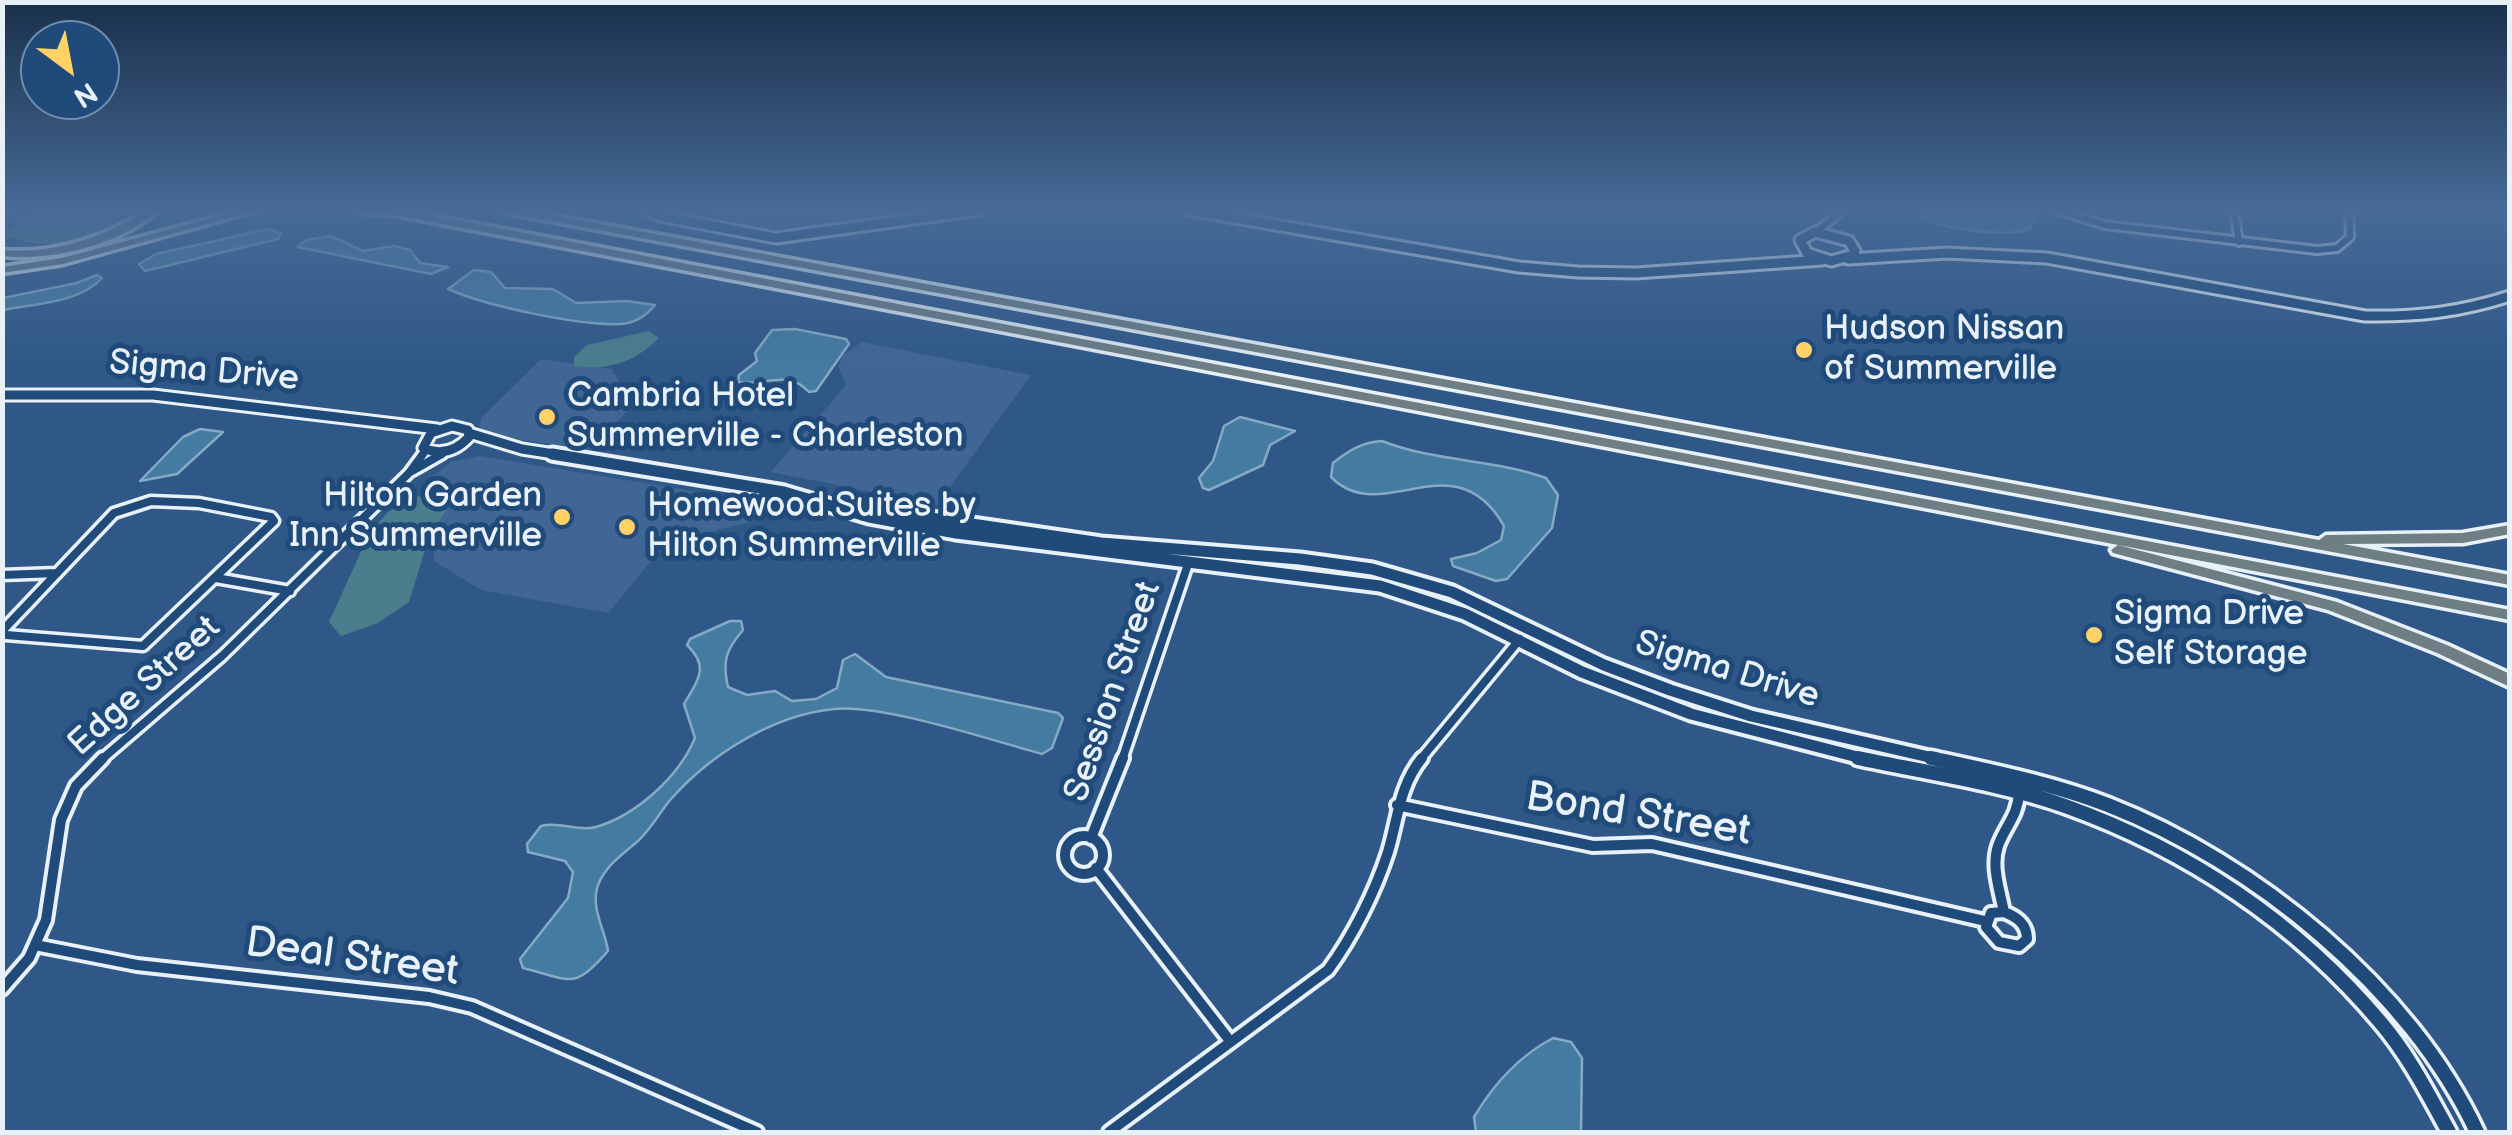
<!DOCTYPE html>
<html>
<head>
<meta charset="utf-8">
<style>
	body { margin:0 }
	#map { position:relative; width:2512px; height:1135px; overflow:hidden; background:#2f5888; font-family:"Balsamiq Sans",sans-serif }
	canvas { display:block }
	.frame { position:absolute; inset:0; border:5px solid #e8f1f8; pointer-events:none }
	.north { position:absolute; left:20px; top:20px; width:100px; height:100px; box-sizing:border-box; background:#1f4a7a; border:2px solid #6f8dac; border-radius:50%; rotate:148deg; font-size:28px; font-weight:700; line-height:40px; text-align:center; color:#e8f1f8 }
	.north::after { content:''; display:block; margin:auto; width:35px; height:45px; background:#ffd166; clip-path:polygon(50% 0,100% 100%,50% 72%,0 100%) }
</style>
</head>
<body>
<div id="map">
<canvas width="2512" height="1135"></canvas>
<div class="frame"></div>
<div class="north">N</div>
</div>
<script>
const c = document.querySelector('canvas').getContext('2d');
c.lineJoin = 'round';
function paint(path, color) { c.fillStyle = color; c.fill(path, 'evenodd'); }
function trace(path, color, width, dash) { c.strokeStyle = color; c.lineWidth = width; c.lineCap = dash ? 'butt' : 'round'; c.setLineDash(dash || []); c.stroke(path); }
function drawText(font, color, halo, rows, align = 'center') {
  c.font = font + ' "Balsamiq Sans",sans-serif'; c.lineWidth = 10; c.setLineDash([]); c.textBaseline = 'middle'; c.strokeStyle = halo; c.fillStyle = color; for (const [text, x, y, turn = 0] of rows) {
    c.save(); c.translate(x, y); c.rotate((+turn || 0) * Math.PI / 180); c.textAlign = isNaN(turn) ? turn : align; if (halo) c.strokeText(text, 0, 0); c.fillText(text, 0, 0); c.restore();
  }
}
const built = new Path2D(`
	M 681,210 L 902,210 L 903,215 L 773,229 Z
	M 862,342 L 1031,375 L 937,505 L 771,472 L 846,385 L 838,367 L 843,355 Z
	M 541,359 L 612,369 L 632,405 L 594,450 L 491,436 L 480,429 L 481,418 Z
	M 480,456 L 773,504 L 747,523 L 667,542 L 608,613 L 481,590 L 434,561 L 431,499 L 427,481 L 451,462 Z`);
const green = new Path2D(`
	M 36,210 L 135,210 L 131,216 C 83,237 56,255 4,235 L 24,214 Z
	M 649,331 L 659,338 C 635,362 608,371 574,366 L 574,357 L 587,345 Z
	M 425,493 L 446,494 L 451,502 L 428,540 L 409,602 L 378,623 L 341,636 L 329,622 L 369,534 L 388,512 Z`);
const water = new Path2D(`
	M 1933,210 L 2035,210 L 2039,212 L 2029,229 C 2006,238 1944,229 1922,218 Z
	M 268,229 L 281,233 L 278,239 L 145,271 L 139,264 L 156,254 Z
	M 331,236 L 363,251 L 394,246 L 410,250 L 420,263 L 448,267 L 431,274 L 298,247 L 306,240 Z
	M 474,270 L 491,272 L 505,288 L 553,289 L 576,303 L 627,301 L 655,305 C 646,316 635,323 621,324 C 580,326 486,306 448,289 Z
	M 97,275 L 102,278 C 80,303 33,304 3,310 L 3,298 L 77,283 Z
	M 795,329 L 846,339 L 849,344 L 816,391 L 809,392 C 787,368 764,387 738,382 L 739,375 L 757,361 L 755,353 L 772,330 Z
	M 1240,417 L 1295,431 L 1270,445 L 1263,465 L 1209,490 L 1203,488 L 1199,478 L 1213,461 L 1224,426 Z
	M 200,429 L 223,432 L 177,474 L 140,481 L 183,437 Z
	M 1382,441 C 1435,462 1493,459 1546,478 L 1558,495 L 1552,528 L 1507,579 L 1496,581 L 1453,566 L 1451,559 L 1477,553 L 1501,540 L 1504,526 C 1454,438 1382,529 1331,477 L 1333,463 C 1348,451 1362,442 1382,441 Z
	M 730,621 L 741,621 L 743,630 C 726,650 722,661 728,687 L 747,695 L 775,691 L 792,701 L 816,699 L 837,688 L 843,660 L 855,654 L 886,677 L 1058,713 L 1063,718 L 1052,748 L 1042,754 C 990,740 884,704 834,709 C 773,715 711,754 671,799 C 660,812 651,829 638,841 C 623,854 606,865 598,885 C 590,908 605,929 608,951 C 573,991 572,980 523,968 L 520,959 L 568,898 L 573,872 L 565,861 L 528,852 L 527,844 L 541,826 C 559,821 579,832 596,827 C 637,815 679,776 695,738 L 684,704 C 698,680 710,667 687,645 L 690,639 Z
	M 1553,1038 L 1571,1042 L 1582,1058 L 1581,1132 L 1476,1132 L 1474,1117 C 1493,1085 1519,1056 1553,1038 Z`);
const streetFar2 = new Path2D(`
	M 2057,210 L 2105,225 L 2317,250 L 2337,248 L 2350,237 L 2349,210
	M 2234,210 L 2239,242
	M 1816,232 L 1843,210
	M 421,456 L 426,450
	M 437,456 L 443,453`);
const streetFar1 = new Path2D(`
	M 412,471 L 442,454
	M 151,501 L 199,503 L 271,517 L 274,521 L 143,646 L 6,635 L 3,630 L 114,513 Z
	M 2,575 L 57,573
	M 216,578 L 290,591
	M 101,760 L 222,656 L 409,473 L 423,454
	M 1122,760 L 1188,564
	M 1420,760 L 1520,639`);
const street = new Path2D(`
	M 1397,805 L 1593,846 L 1652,844 L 1985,921
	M1065 855a19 19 0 1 1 38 0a19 19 0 1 1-38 0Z
	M 1091,838 L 1123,758
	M 1096,868 L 1230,1041
	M 2004,912 C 2000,891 1991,867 1998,846 C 2005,826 2018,816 2019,793
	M 2004,912 C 2017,917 2027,924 2027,939 L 2019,946 L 1999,942 L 1986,927 L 1991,913 Z
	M 35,945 L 137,965 L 429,997 L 472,1007 L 757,1132
	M 2,989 L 29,958 L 46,920 L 61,820 L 76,786 L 103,758
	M 1109,1132 L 1328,970 C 1353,936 1375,892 1388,852 C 1398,819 1399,786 1422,758`);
const secondaryFar2 = new Path2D(`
	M 648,210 L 660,216 L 776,238 L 979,210
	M 1189,210 L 1519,267 L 1578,272 L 1636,273 L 1822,260
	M 1815,232 L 1849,241 L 1855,251 L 1853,255 L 1831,261 L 1807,253 L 1800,240 Z
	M 1848,259 L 1947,253 L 2047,258 L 2365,316 C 2417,317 2461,312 2510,296
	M 2,395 L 153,395 L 437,429
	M 452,426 L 468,430 L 469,437 C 456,451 441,456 423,448 L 431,433 Z
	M 469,433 L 522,449 L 567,456`);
const secondaryFar1 = new Path2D(`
	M 552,454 L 784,492 L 869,517 L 956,533 L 1380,586 L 1465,614 L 1582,672 L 1691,714 L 1869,760
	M 849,506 L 1101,543 L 1300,559 L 1372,569 L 1452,592 L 1604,665 L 1670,690 L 1751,716 L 1942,760`);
const secondary = new Path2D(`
	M 1858,758 C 1923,772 2005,784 2065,806 C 2188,850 2297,923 2381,1023 C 2409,1056 2428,1094 2449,1132
	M 1931,758 C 1990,771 2051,783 2108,805 C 2254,862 2410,988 2477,1132`);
const highway = new Path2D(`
	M 2,210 L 13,210 L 2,216 Z
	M 147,210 L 159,210 C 118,245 56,261 2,256 L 2,250 C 55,254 103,238 147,210 Z
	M 242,210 L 259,210 L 63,264 L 2,273 L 2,267 L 62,258 Z
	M 357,210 L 403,210 L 2510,610 L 2510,620 L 395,215 L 362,213 Z
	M 502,210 L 524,210 L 2319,540 L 2326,535 L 2463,533 L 2510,525 L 2510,534 L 2463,543 L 2343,544 L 2510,575 L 2510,585 L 507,213 Z
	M 2118,545 L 2337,602 L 2447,645 L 2510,674 L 2510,687 L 2437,653 L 2328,610 L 2113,553 L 2111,550 Z`);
const markers = [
	[1804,350,10,"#ffd166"],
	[547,417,10,"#ffd166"],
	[562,517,10,"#ffd166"],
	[627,527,10,"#ffd166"],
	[2094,635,10,"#ffd166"]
];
const poiNames = [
	["Hudson Nissan",1824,330],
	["of Summerville",1824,370],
	["Cambria Hotel",567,397],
	["Summerville - Charleston",567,437],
	["Hilton Garden",542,497,"right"],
	["Inn Summerville",542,537,"right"],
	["Homewood Suites by",647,507],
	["Hilton Summerville",647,547],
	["Sigma Drive",2114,615],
	["Self Storage",2114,655]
];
const streetNames = [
	["Sigma Drive",204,372,5],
	["Sigma Drive",1727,671,17],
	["Edge Street",145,687,-42],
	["Session Street",1114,692,-71]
];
const nearStreetnames = [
	["Bond Street",1638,816,9],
	["Deal Street",352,959,8]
];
paint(built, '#3f6694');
paint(green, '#4a7e8c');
paint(water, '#447ba1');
trace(water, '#86aac4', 2.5);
trace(streetFar2, '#e8f1f8', 12);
trace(streetFar1, '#e8f1f8', 15);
trace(street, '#e8f1f8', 18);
trace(secondaryFar2, '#e8f1f8', 15);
trace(secondaryFar1, '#e8f1f8', 19);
trace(secondary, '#e8f1f8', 21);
trace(highway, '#e8f1f8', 7);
trace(streetFar2, '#1f4a7a', 6);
trace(streetFar1, '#1f4a7a', 8);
trace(street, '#1f4a7a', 10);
trace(secondaryFar2, '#1f4a7a', 9);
trace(secondaryFar1, '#1f4a7a', 11);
trace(secondary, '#1f4a7a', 14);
paint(highway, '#6d7e84');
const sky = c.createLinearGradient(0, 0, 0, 369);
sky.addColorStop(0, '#1a304b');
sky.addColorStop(0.57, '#476a96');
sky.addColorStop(1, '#476a9600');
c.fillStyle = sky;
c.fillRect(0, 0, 2512, 369);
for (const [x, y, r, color] of markers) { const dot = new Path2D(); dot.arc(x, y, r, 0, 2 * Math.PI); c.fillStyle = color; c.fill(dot); trace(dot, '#1f4a7a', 4); }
drawText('35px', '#e8f1f8', '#1f4a7a', poiNames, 'left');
drawText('35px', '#e8f1f8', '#1f4a7a', streetNames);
drawText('42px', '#e8f1f8', '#1f4a7a', nearStreetnames);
</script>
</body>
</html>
